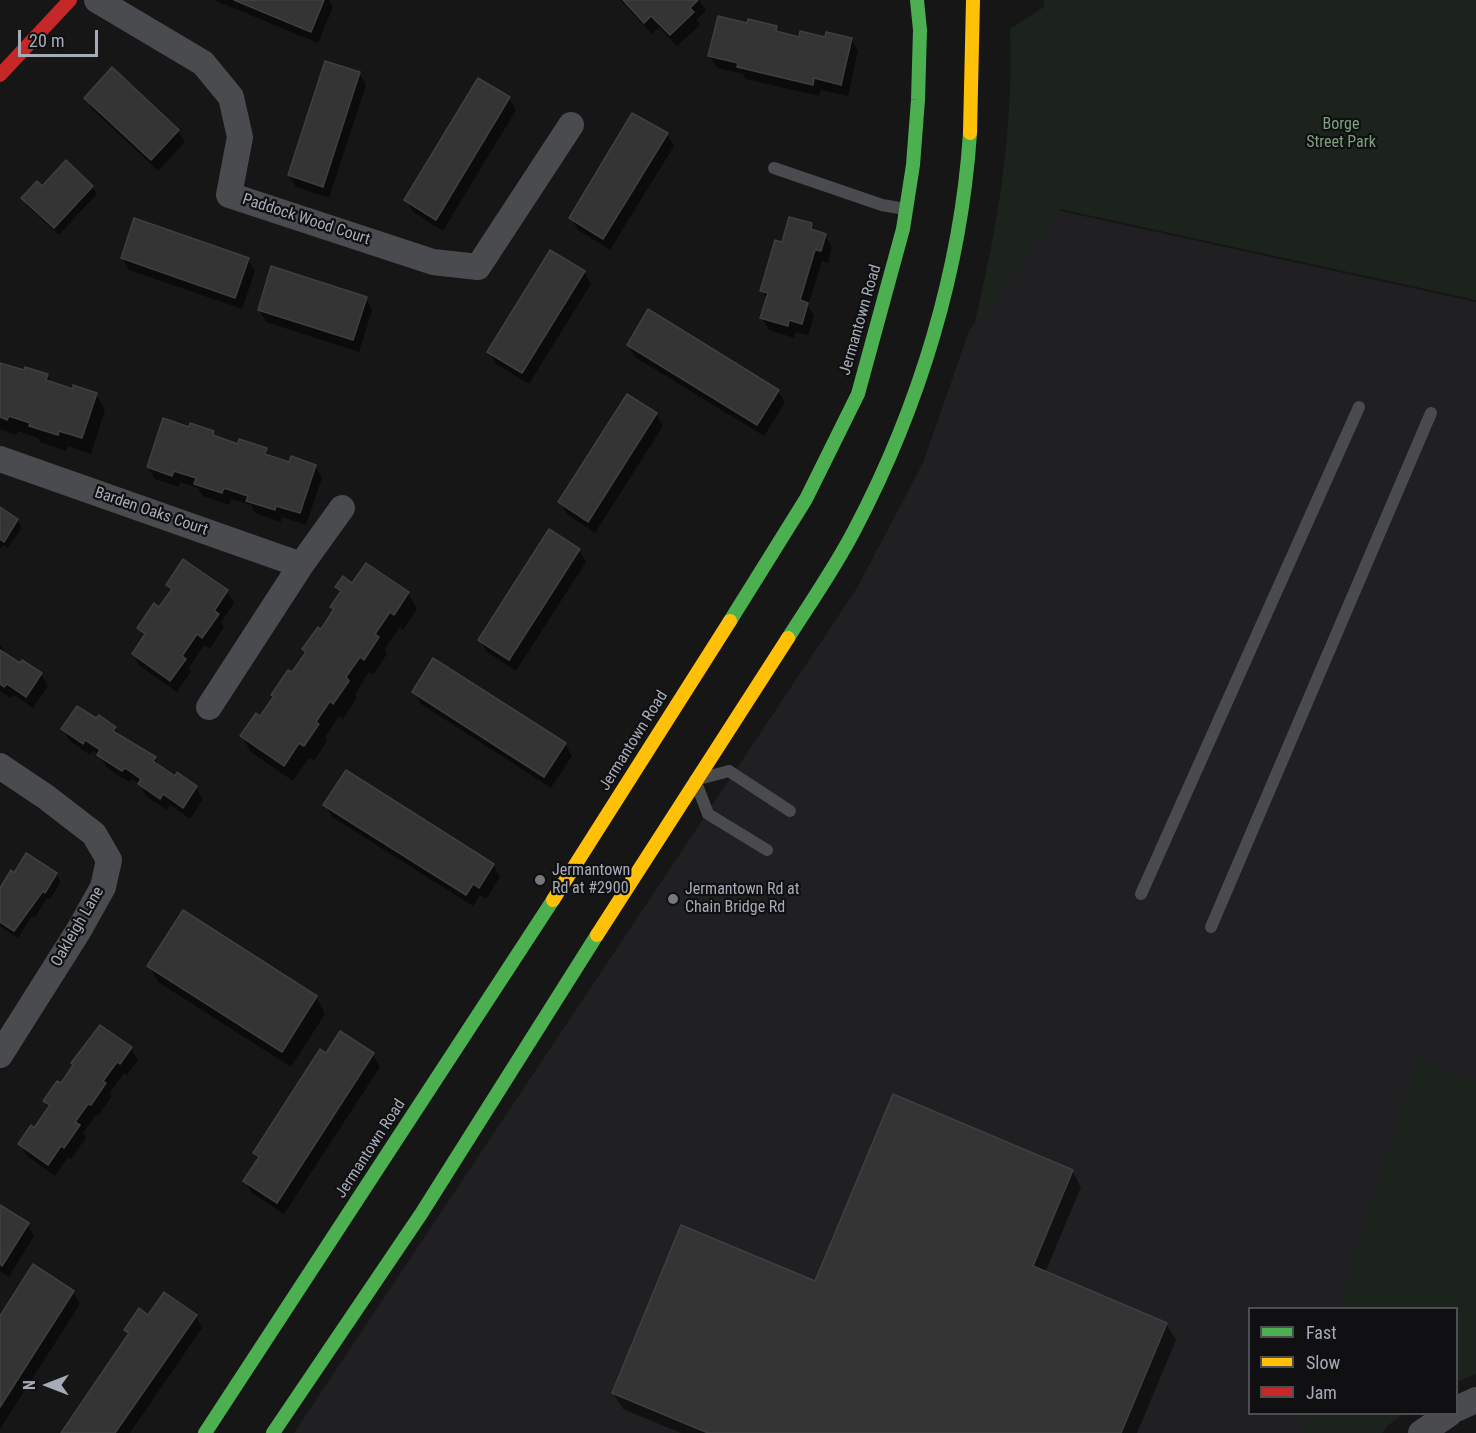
<!DOCTYPE html>
<html>
<head>
<meta charset="utf-8">
<style>
	body { margin:0 }
	#map { position:relative; width:1476px; height:1433px; overflow:hidden; background:#161616; font-family:"Roboto Condensed",sans-serif }
	canvas { display:block }
	.legend { position:absolute; left:1248px; top:1307px; width:210px; height:108px; box-sizing:border-box; background:#101012; border:2px solid #4c4e54; margin:0; padding:8px 10px; list-style:none; font-size:18px; color:#a6acb7 }
	.legend li { display:flex; align-items:center; gap:12px; height:30px }
	.legend b { width:30px; border:2px solid #4c4e54 }
	.north { position:absolute; left:18px; top:1355px; width:60px; height:60px; -webkit-text-stroke:4px #101012; paint-order:stroke; rotate:270deg; font-size:16px; font-weight:700; line-height:24px; text-align:center; color:#a6acb7 }
	.north::after { content:''; display:block; margin:auto; width:21px; height:27px; background:#a6acb7; clip-path:polygon(50% 0,100% 100%,50% 72%,0 100%) }
	.scale { position:absolute; left:18px; top:30px; width:80px; height:27px; box-sizing:border-box; border:3px solid #a6acb7; border-top:0; padding-left:8px; font-size:18px; line-height:21px; white-space:nowrap; color:#a6acb7; -webkit-text-stroke:4px #101012; paint-order:stroke }
</style>
</head>
<body>
<div id="map">
<canvas width="1476" height="1433"></canvas>
<ul class="legend">
<li><b style="height:8px;background:#4caf50"></b>Fast</li>
<li><b style="height:8px;background:#ffc107"></b>Slow</li>
<li><b style="height:8px;background:#c62828"></b>Jam</li>
</ul>
<div class="north">N</div>
<div class="scale">20 m</div>
</div>
<script>
const c = document.querySelector('canvas').getContext('2d');
c.lineJoin = 'round';
function paint(path, color) { c.fillStyle = color; c.fill(path, 'evenodd'); }
function trace(path, color, width, dash) { c.strokeStyle = color; c.lineWidth = width; c.lineCap = dash ? 'butt' : 'round'; c.setLineDash(dash || []); c.stroke(path); }
function drawText(font, color, halo, rows, align = 'center') {
  c.font = font + ' "Roboto Condensed",sans-serif'; c.lineWidth = 4.5; c.setLineDash([]); c.textBaseline = 'middle'; c.strokeStyle = halo; c.fillStyle = color; for (const [text, x, y, turn = 0] of rows) {
    c.save(); c.translate(x, y); c.rotate((+turn || 0) * Math.PI / 180); c.textAlign = isNaN(turn) ? turn : align; if (halo) c.strokeText(text, 0, 0); c.fillText(text, 0, 0); c.restore();
  }
}
const built = new Path2D(`
	M 1056,210 L 1476,302 L 1476,1369 L 1456,1308 L 1250,1308 L 1250,1414 L 1398,1414 L 1382,1433 L 294,1433 L 857,588 L 923,463 L 969,331 Z`);
const green = new Path2D(`
	M 1044,0 L 1476,0 L 1476,300 L 1060,209 L 973,330 C 997,231 1014,132 1010,29 L 1044,7 Z
	M 1418,1058 L 1476,1083 L 1476,1374 L 1457,1382 L 1456,1308 L 1339,1308 Z
	M 1306,1414 L 1403,1414 L 1378,1433 L 1307,1433 L 1301,1431 Z`);
const shadow = new Path2D(`
	M 214,0 L 329,0 L 333,7 L 318,43 Z
	M 620,0 L 699,0 L 706,11 L 697,19 L 700,25 L 677,46 L 659,27 L 652,34 Z
	M 748,25 L 776,27 L 780,34 L 800,39 L 851,39 L 858,51 L 848,96 L 821,90 L 819,96 L 746,79 L 743,74 L 717,68 L 710,56 Z
	M 359,73 L 366,85 L 329,198 L 296,187 L 289,175 Z
	M 478,80 L 509,98 L 516,110 L 443,231 L 413,212 L 406,200 Z
	M 86,98 L 178,131 L 185,142 L 158,171 L 93,110 Z
	M 667,134 L 674,146 L 610,250 L 578,230 L 571,218 Z
	M 92,187 L 97,194 L 59,235 L 27,206 L 23,198 L 42,188 Z
	M 811,225 L 816,233 L 825,235 L 832,247 L 828,263 L 822,261 L 808,306 L 814,316 L 808,335 L 796,332 L 794,338 L 769,330 L 762,318 L 767,299 L 762,290 L 783,244 Z
	M 122,258 L 248,259 L 255,271 L 242,309 L 129,270 Z
	M 584,272 L 591,284 L 529,384 L 496,364 L 489,352 Z
	M 366,298 L 372,310 L 359,352 L 266,322 L 259,310 Z
	M 628,345 L 778,391 L 785,403 L 764,436 L 635,357 Z
	M 0,361 L 2,365 L 47,375 L 52,383 L 74,390 L 96,394 L 105,410 L 91,454 L 68,446 L 66,451 L 40,442 L 38,438 L 18,431 L 16,435 L 0,429 Z
	M 656,414 L 663,426 L 595,533 L 567,514 L 560,502 Z
	M 190,429 L 213,432 L 217,438 L 239,446 L 266,450 L 270,457 L 290,463 L 315,466 L 322,478 L 306,525 L 282,517 L 281,522 L 255,513 L 251,505 L 231,499 L 229,505 L 203,496 L 198,488 L 180,482 L 179,487 L 155,479 L 148,467 Z
	M 0,508 L 17,520 L 22,528 L 8,548 L 3,545 L 0,549 Z
	M 579,550 L 586,562 L 516,671 L 487,652 L 480,640 Z
	M 168,585 L 227,591 L 234,603 L 221,622 L 224,627 L 210,649 L 204,645 L 189,668 L 191,672 L 177,692 L 140,666 L 133,654 L 144,637 L 139,628 L 160,609 L 172,591 Z
	M 353,585 L 408,593 L 417,609 L 403,630 L 400,627 L 385,649 L 387,654 L 373,675 L 369,672 L 355,694 L 357,698 L 343,719 L 339,716 L 325,737 L 327,741 L 314,761 L 309,758 L 293,781 L 251,752 L 242,736 L 261,718 L 274,698 L 272,695 L 292,674 L 306,654 L 304,649 L 321,631 L 334,611 L 332,607 L 341,594 L 337,587 Z
	M 0,644 L 9,658 L 41,674 L 48,686 L 33,708 L 14,695 L 11,698 L 0,691 Z
	M 414,692 L 565,744 L 572,756 L 551,788 L 421,704 Z
	M 96,721 L 115,728 L 121,738 L 155,758 L 161,769 L 196,787 L 203,799 L 190,819 L 170,805 L 167,810 L 146,796 L 140,784 L 132,779 L 129,782 L 106,767 L 100,756 L 93,751 L 90,755 L 70,741 L 63,730 Z
	M 325,805 L 493,865 L 500,877 L 486,899 L 480,895 L 473,906 L 332,817 Z
	M 56,874 L 61,882 L 50,899 L 47,898 L 35,917 L 32,916 L 18,938 L 0,926 L 0,891 L 14,875 Z
	M 183,912 L 316,997 L 325,1014 L 291,1067 L 158,982 L 149,966 Z
	M 341,1033 L 373,1055 L 380,1067 L 284,1214 L 252,1193 L 245,1181 L 259,1161 L 254,1153 Z
	M 131,1048 L 138,1060 L 127,1075 L 124,1073 L 110,1093 L 112,1096 L 98,1116 L 96,1115 L 83,1133 L 86,1138 L 71,1159 L 68,1157 L 55,1176 L 27,1156 L 20,1144 L 35,1130 L 49,1109 L 45,1101 L 62,1086 Z
	M 1072,1171 L 1081,1187 L 1045,1273 L 1166,1324 L 1176,1340 L 1137,1433 L 681,1433 L 623,1409 L 613,1393 L 816,1283 Z
	M 0,1207 L 27,1224 L 34,1236 L 9,1277 L 0,1271 Z
	M 73,1292 L 80,1304 L 0,1429 L 0,1319 Z
	M 196,1316 L 202,1328 L 130,1433 L 63,1433 L 129,1336 L 126,1330 L 148,1317 Z`);
const building = new Path2D(`
	M 234,0 L 324,0 L 311,32 Z
	M 623,0 L 698,0 L 690,8 L 694,12 L 670,35 L 651,16 L 644,23 Z
	M 718,16 L 747,23 L 748,19 L 777,26 L 776,31 L 799,37 L 800,31 L 825,37 L 826,32 L 852,38 L 841,85 L 814,78 L 813,85 L 737,67 L 738,63 L 708,56 Z
	M 325,61 L 360,72 L 323,187 L 288,175 Z
	M 112,67 L 179,130 L 151,160 L 84,98 Z
	M 478,78 L 510,97 L 436,220 L 404,200 Z
	M 632,113 L 668,133 L 603,239 L 569,218 Z
	M 66,160 L 93,186 L 54,228 L 21,198 L 37,181 L 42,186 Z
	M 789,217 L 812,223 L 811,229 L 826,234 L 821,251 L 815,250 L 800,300 L 808,303 L 802,324 L 789,320 L 788,326 L 760,318 L 768,293 L 760,291 L 775,240 L 782,242 Z
	M 134,218 L 249,258 L 235,298 L 121,258 Z
	M 550,250 L 585,271 L 522,373 L 487,352 Z
	M 271,266 L 367,297 L 353,340 L 258,310 Z
	M 648,309 L 779,390 L 757,425 L 627,345 Z
	M 0,363 L 24,370 L 25,367 L 48,374 L 46,380 L 73,389 L 73,385 L 97,393 L 82,438 L 59,431 L 58,435 L 29,426 L 30,423 L 9,416 L 7,420 L 0,417 Z
	M 627,394 L 657,413 L 588,522 L 558,502 Z
	M 163,418 L 189,427 L 190,423 L 214,431 L 213,435 L 238,444 L 239,439 L 267,448 L 265,454 L 289,462 L 291,456 L 316,465 L 300,513 L 276,506 L 275,510 L 246,501 L 248,496 L 224,488 L 222,493 L 194,484 L 196,478 L 174,471 L 172,476 L 147,467 Z
	M 0,507 L 18,519 L 4,542 L 0,539 Z
	M 549,529 L 580,549 L 509,660 L 478,640 Z
	M 183,559 L 228,590 L 214,611 L 219,614 L 202,638 L 197,634 L 182,656 L 186,659 L 170,681 L 132,654 L 145,634 L 137,628 L 154,603 L 159,607 L 172,589 L 166,585 Z
	M 366,563 L 409,592 L 394,615 L 390,612 L 375,634 L 379,637 L 364,660 L 360,657 L 346,677 L 349,681 L 333,704 L 330,701 L 316,722 L 319,724 L 304,746 L 299,743 L 284,766 L 240,736 L 256,713 L 260,716 L 274,696 L 271,695 L 288,670 L 292,672 L 306,652 L 302,649 L 318,627 L 321,629 L 334,609 L 330,607 L 341,591 L 335,587 L 343,576 L 352,583 Z
	M 0,650 L 20,663 L 22,660 L 42,673 L 26,697 L 7,684 L 4,687 L 0,684 Z
	M 433,658 L 566,743 L 544,777 L 412,692 Z
	M 77,706 L 96,718 L 99,715 L 116,727 L 113,731 L 156,757 L 153,761 L 175,776 L 177,772 L 197,786 L 183,808 L 163,794 L 160,799 L 138,784 L 141,779 L 125,768 L 122,771 L 97,755 L 100,750 L 85,740 L 83,744 L 61,729 Z
	M 346,770 L 494,864 L 479,888 L 473,884 L 466,895 L 323,805 Z
	M 26,853 L 57,873 L 45,893 L 43,891 L 14,931 L 0,922 L 0,888 L 11,870 L 14,873 Z
	M 183,910 L 317,996 L 282,1052 L 147,966 Z
	M 100,1025 L 132,1047 L 120,1064 L 117,1062 L 103,1081 L 106,1083 L 91,1105 L 88,1104 L 75,1122 L 80,1125 L 64,1148 L 61,1146 L 48,1165 L 18,1144 L 31,1125 L 34,1128 L 50,1105 L 43,1101 L 57,1081 L 61,1083 L 73,1065 L 71,1063 Z
	M 340,1031 L 374,1053 L 277,1203 L 243,1181 L 259,1157 L 253,1153 L 320,1049 L 326,1053 Z
	M 893,1094 L 1073,1170 L 1033,1266 L 1167,1323 L 1121,1433 L 708,1433 L 612,1393 L 681,1225 L 815,1281 Z
	M 0,1205 L 29,1223 L 2,1266 L 0,1264 Z
	M 33,1264 L 74,1291 L 0,1407 L 0,1316 Z
	M 164,1292 L 197,1315 L 115,1433 L 61,1433 L 129,1333 L 124,1330 L 139,1308 L 148,1315 Z`);
const lane = new Path2D(`
	M 774,168 L 882,205 L 905,209
	M 767,850 L 708,814 L 695,780 L 729,771 L 790,811
	M 1141,894 L 1359,407
	M 1211,927 L 1431,413`);
const street = new Path2D(`
	M 97,0 L 203,63 L 231,97 L 240,137 L 229,195 L 433,262 L 478,267 L 571,125
	M 0,459 L 301,565
	M 209,707 L 301,565 L 342,508
	M 0,766 L 46,797 L 94,834 L 109,860 L 103,887 L 79,930 L 0,1055
	M 1456,1409 L 1476,1400
	M 1421,1433 L 1449,1414`);
const fast = new Path2D(`
	M 730,621 L 806,499 L 858,394 L 903,229 L 913,165 L 918,100 L 920,30 L 917,0
	M 788,638 C 811,602 836,566 855,529 C 919,407 961,270 970,133
	M 205,1433 L 553,900
	M 273,1433 L 421,1214 L 597,935`);
const slow = new Path2D(`
	M 970,133 L 973,0
	M 553,900 L 730,621
	M 597,935 L 788,638`);
const jam = new Path2D(`
	M 0,75 L 70,0`);
const markers = [
	[540,880,6,"#74787f"],
	[673,899,6,"#74787f"]
];
const parkNames = [
	["Borge",1341,125],
	["Street Park",1341,143]
];
const streetNames = [
	["Paddock Wood Court",306,220,18],
	["Jermantown Road",861,320,-74],
	["Barden Oaks Court",151,512,19],
	["Jermantown Road",634,741,-58],
	["Oakleigh Lane",78,927,-60],
	["Jermantown Road",371,1149,-57]
];
const poiNames = [
	["Jermantown",552,871],
	["Rd at #2900",552,889],
	["Jermantown Rd at",685,890],
	["Chain Bridge Rd",685,908]
];
paint(built, '#202022');
paint(green, '#1c231c');
paint(shadow, '#0007');
paint(building, '#343435');
trace(building, '#3e3f42', 1.5);
trace(lane, '#4a4b4f', 12);
trace(street, '#4a4b4f', 26);
trace(fast, '#4caf50', 14);
trace(slow, '#ffc107', 14);
trace(jam, '#c62828', 14);
for (const [x, y, r, color] of markers) { const dot = new Path2D(); dot.arc(x, y, r, 0, 2 * Math.PI); c.fillStyle = color; c.fill(dot); trace(dot, '#101012', 2); }
drawText('16px', '#7da27e', '#101012', parkNames);
drawText('16px', '#a6acb7', '#101012', streetNames);
drawText('16px', '#a6acb7', '#101012', poiNames, 'left');
</script>
</body>
</html>
